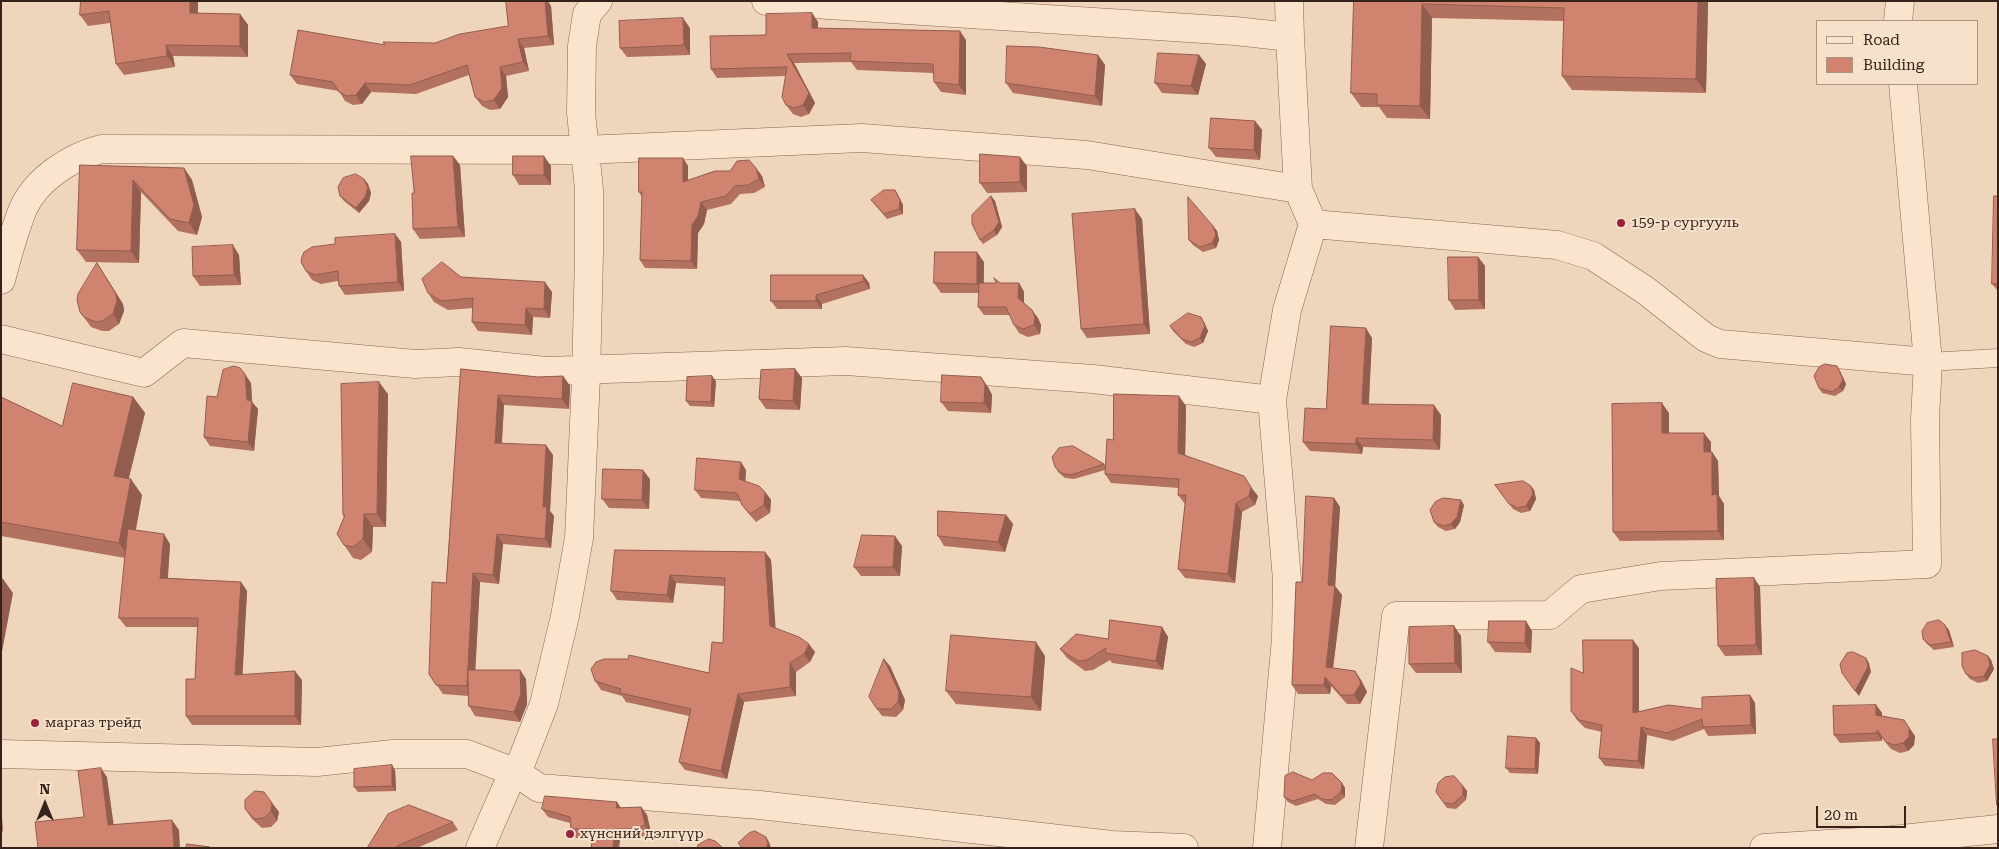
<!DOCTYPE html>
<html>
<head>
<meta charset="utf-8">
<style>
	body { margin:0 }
	#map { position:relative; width:1999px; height:849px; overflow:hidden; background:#efd5bb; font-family:"Roboto Serif",serif }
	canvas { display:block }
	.frame { position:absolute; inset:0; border:2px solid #35221a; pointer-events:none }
	.legend { position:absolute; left:1816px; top:20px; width:162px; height:65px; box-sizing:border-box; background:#f7e1cb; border:1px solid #a99584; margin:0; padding:6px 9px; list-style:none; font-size:15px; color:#35221a }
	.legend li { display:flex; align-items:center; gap:10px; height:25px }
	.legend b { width:25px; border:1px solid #a99584 }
	.north { position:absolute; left:20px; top:779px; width:50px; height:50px; -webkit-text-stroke:4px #f7e1cb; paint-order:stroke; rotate:0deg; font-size:14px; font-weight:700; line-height:20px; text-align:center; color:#35221a }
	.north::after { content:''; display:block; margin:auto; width:18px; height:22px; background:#35221a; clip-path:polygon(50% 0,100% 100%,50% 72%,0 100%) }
	.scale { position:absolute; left:1816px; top:806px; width:90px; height:22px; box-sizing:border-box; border:2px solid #35221a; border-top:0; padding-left:6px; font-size:15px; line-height:18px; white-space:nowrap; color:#35221a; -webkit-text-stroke:4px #f7e1cb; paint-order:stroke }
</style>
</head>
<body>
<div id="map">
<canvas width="1999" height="849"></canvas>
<div class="frame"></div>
<ul class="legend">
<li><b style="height:6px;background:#fae4ce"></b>Road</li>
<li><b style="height:14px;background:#d0846f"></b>Building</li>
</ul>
<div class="north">N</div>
<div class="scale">20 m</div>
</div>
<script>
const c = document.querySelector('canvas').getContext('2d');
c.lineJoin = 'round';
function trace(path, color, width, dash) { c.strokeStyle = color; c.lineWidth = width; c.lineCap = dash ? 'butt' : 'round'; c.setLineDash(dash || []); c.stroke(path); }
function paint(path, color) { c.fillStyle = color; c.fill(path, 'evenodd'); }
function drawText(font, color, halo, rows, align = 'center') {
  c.font = font + ' "Roboto Serif",serif'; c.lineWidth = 4; c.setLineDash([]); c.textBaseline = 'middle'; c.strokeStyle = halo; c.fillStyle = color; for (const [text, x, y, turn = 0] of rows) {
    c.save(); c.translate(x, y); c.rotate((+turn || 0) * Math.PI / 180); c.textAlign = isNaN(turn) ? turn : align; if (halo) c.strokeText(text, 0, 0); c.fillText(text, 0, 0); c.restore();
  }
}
const lane = new Path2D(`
	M 1928,362 L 1998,358`);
const street = new Path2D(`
	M 766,1 L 1235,31 L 1290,37 L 1289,1
	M 1898,21 L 1900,1
	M 1290,37 L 1298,189
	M 1313,224 L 1557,245 L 1593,256 L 1645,290 L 1706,338 L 1720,344 L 1928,362
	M 1,280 C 7,257 14,231 23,209 C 36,179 71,157 101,149 L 583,150 L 862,138 L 1087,155 L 1298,189 L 1313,224 L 1287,310 L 1272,400 L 1287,580 L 1286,638 L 1267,848
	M 1,339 L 144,373 L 183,343 L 415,364 L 459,362 L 546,371 L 846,361 L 1093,379 L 1272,400
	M 1,754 L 317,762 L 393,754 L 467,754 L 517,773 L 539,788 L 760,805 L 1112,845 L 1184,848
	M 480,848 L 511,777 L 517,773 L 544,704 L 565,616 L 579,538 L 586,377 L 589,255 L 589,189 L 581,113 L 582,46 L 587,14 L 598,1
	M 1369,848 L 1396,616 L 1550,615 L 1581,589 L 1661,576 L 1927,564 L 1925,419 L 1928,362 L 1903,84
	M 1764,848 L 1892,840 L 1998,829`);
const wall = new Path2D(`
	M 81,1 L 198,1 L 198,13 L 240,14 L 248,25 L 248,57 L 173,56 L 175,67 L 124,75 L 116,64 L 110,23 L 88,26 L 80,15 Z
	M 1354,1 L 1708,1 L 1706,93 L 1572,90 L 1562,76 L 1564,21 L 1432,18 L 1430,119 L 1387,118 L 1379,107 L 1361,107 L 1351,93 Z
	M 551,6 L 554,45 L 524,48 L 529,71 L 506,76 L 508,97 L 500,109 L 490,110 L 482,106 L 475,97 L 469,75 L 416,94 L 371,92 L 362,104 L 353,105 L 345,101 L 339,91 L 297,84 L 290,75 L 385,45 L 435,43 L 508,26 Z
	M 812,13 L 818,22 L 818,29 L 966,40 L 966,95 L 941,92 L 934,82 L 934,73 L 857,70 L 851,62 L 794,63 L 815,103 L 809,114 L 801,117 L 793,114 L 786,105 L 785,76 L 717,78 L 711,69 L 766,35 Z
	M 690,28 L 690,55 L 627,57 L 620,48 Z
	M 1098,55 L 1105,65 L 1102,106 L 1013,93 L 1006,83 Z
	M 1199,55 L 1206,64 L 1198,95 L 1162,93 L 1155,83 Z
	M 1255,121 L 1262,130 L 1260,160 L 1216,157 L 1209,148 Z
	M 453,156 L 460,165 L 465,237 L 420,239 L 413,229 L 414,193 Z
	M 683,158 L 688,166 L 688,180 L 762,176 L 765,187 L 754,193 L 740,194 L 731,204 L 707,210 L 704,224 L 698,233 L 697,269 L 645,268 L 640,260 L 642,197 L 639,192 Z
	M 80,165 L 184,168 L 192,180 L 202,217 L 197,235 L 178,231 L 141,192 L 139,263 L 86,262 L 77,250 Z
	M 551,166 L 551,185 L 519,185 L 513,175 Z
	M 1027,166 L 1027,192 L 987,193 L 980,183 Z
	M 364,179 L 368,184 L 371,193 L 369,201 L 359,213 L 344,201 L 340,196 Z
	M 895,190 L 898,195 L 903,205 L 903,214 L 887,219 L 871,200 Z
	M 991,196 L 995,201 L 1002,227 L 997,235 L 983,244 L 980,240 Z
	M 1998,196 L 1998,291 L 1992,284 Z
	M 1142,219 L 1150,334 L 1087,338 L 1081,329 Z
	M 1213,226 L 1217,231 L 1219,240 L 1216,248 L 1203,252 L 1193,245 L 1189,240 Z
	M 395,234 L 401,242 L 404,291 L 345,295 L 339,286 L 338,281 L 321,284 L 312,280 L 306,271 L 335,244 Z
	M 239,255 L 241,285 L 200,286 L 193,276 Z
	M 1478,257 L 1485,266 L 1485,309 L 1455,310 L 1449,300 Z
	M 984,262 L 984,283 L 1019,283 L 1024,292 L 1024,303 L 1038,318 L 1041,325 L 1040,334 L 1028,337 L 1019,333 L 1014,325 L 1010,315 L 984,315 L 978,307 L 979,293 L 941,293 L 934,283 Z
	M 97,263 L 123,304 L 124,311 L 119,324 L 109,331 L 102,331 L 91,327 L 80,312 Z
	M 863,275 L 869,283 L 870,289 L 822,304 L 822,309 L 777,309 L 771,301 Z
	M 461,277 L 552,292 L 550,318 L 533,317 L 532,335 L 478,331 L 472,322 L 473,308 L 448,310 L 434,302 L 428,293 Z
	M 1204,322 L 1208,331 L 1203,343 L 1194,347 L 1186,344 L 1173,331 L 1170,326 Z
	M 1372,338 L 1369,404 L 1441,415 L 1440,450 L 1363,447 L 1362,454 L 1310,451 L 1303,442 L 1326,409 Z
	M 461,369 L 538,377 L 563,376 L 570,386 L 569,409 L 504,405 L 502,443 L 553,455 L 550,511 L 554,516 L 551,548 L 503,544 L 499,584 L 480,582 L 475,670 L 520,670 L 526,679 L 527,704 L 520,722 L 475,716 L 469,706 L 468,696 L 443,694 L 429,674 L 446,583 Z
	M 795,369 L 802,378 L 800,410 L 766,409 L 759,399 Z
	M 1840,371 L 1846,384 L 1843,391 L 1835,396 L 1822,393 L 1819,388 Z
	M 716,381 L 714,407 L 690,406 L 686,401 Z
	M 251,383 L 252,402 L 258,409 L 254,451 L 210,446 L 204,437 L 217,397 Z
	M 988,387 L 992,395 L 991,413 L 948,411 L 941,402 Z
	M 388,394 L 386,527 L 373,527 L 372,552 L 361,560 L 353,558 L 344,545 L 344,517 L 343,515 Z
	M 1,397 L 62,426 L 133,397 L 145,413 L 129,478 L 142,495 L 136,530 L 170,544 L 168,578 L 241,582 L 247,591 L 242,675 L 302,680 L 301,725 L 192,725 L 186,716 L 195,679 L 198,627 L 126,627 L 119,618 L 125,558 L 1,536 Z
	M 1186,406 L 1185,455 L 1258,496 L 1255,505 L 1242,512 L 1235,583 L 1185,578 L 1178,569 L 1185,504 L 1178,495 L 1179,488 L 1111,483 L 1105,474 L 1105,470 L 1074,479 L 1065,478 L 1058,472 L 1055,467 L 1104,464 L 1105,465 L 1113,440 Z
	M 1669,413 L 1669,433 L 1711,442 L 1711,452 L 1712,452 L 1718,461 L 1719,496 L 1724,504 L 1724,540 L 1620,541 L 1613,532 Z
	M 746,470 L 745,481 L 765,492 L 771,500 L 770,513 L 756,522 L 748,513 L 742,505 L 740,501 L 701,498 L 695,490 Z
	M 650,479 L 649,509 L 609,508 L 602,499 Z
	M 1495,485 L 1534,490 L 1536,499 L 1530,511 L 1521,513 L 1513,509 Z
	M 1334,498 L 1340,507 L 1335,586 L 1342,595 L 1333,668 L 1361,680 L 1367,692 L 1360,704 L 1347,704 L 1331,686 L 1330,694 L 1298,694 L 1292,685 L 1302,582 Z
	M 1464,505 L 1460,522 L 1455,529 L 1446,531 L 1438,527 L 1434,522 Z
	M 1006,515 L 1013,524 L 1005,552 L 944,546 L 938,536 Z
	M 902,546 L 900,576 L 861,576 L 854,567 Z
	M 615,550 L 765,552 L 771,560 L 775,628 L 815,652 L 810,662 L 796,672 L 796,696 L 744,702 L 727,779 L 685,770 L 679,762 L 689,716 L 626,702 L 622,696 L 601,690 L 595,681 L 709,673 L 723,643 L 725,586 L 676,583 L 673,603 L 617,600 L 611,591 Z
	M 1754,578 L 1760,587 L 1762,655 L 1725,656 L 1718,646 Z
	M 1454,626 L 1461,636 L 1462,673 L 1416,673 L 1409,664 Z
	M 1162,627 L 1168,637 L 1163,670 L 1112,663 L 1110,660 L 1093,670 L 1085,671 L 1067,658 L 1060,649 Z
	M 1949,630 L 1954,647 L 1934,650 L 1927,644 L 1923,639 Z
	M 1532,631 L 1531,653 L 1495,652 L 1488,642 Z
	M 1639,648 L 1639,711 L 1702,709 L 1750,695 L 1755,703 L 1756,734 L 1708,736 L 1704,729 L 1673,741 L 1647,735 L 1644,769 L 1605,766 L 1599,758 L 1602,732 L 1585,728 L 1577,720 L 1571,711 L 1583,673 Z
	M 1045,656 L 1041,711 L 956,704 L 946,691 Z
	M 1988,656 L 1991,660 L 1994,669 L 1987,681 L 1978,683 L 1970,679 L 1966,674 Z
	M 890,666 L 905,700 L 903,710 L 896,717 L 882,716 L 877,709 Z
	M 1876,705 L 1882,713 L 1882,716 L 1915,736 L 1914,745 L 1908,751 L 1900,753 L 1891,749 L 1882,738 L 1882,741 L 1840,743 L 1834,735 Z
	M 1536,738 L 1540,743 L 1538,774 L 1510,773 L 1506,768 Z
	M 395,770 L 396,791 L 358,792 L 354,787 Z
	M 1312,780 L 1342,783 L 1345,788 L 1345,797 L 1335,805 L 1326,804 L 1318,799 L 1296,806 L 1288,802 L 1284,797 Z
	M 1463,786 L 1467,791 L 1466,800 L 1456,809 L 1447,808 L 1436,792 Z
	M 617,802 L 621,808 L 641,807 L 647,815 L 651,833 L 641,838 L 620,838 L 619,848 L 591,848 L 593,838 L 576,838 L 571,829 L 570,823 L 548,817 L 542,809 Z
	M 272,803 L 279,812 L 277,821 L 271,827 L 262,828 L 252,819 L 245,809 Z
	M 453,822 L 458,830 L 417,848 L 367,848 Z`);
const shadedWall = new Path2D(`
	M 190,1 L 198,1 L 198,24 L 190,13 Z
	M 545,1 L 548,1 L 551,6 L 554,45 L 548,36 Z
	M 1698,1 L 1708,1 L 1706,93 L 1696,79 Z
	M 1422,4 L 1432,18 L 1430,119 L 1420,106 Z
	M 812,13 L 818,22 L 818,38 L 812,28 Z
	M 240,14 L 248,25 L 248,57 L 240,46 Z
	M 683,18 L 690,28 L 690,55 L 684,45 Z
	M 960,31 L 966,40 L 966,95 L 959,85 Z
	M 518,39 L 524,48 L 529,71 L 523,62 Z
	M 166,45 L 173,56 L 175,67 L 167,56 Z
	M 787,54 L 794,63 L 815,103 L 809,114 L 803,105 Z
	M 1098,55 L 1105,65 L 1102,106 L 1095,96 Z
	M 1199,55 L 1206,64 L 1198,95 L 1191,86 Z
	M 500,67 L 506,76 L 508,97 L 500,109 L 494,100 Z
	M 365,83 L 371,92 L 362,104 L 356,95 Z
	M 1255,121 L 1262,130 L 1260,160 L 1254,150 Z
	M 453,156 L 460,165 L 465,237 L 458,227 Z
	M 544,156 L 551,166 L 551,185 L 544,175 Z
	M 1020,157 L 1027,166 L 1027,192 L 1020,182 Z
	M 683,158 L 688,166 L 688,190 L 683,182 Z
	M 184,168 L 192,180 L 202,217 L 197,235 L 189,223 Z
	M 756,168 L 762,176 L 765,187 L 759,179 Z
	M 364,179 L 368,184 L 371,193 L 369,201 L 359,213 L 356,208 Z
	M 133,180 L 141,192 L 139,263 L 131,251 Z
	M 895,190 L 898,195 L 903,205 L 903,214 L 899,209 Z
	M 991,196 L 995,201 L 1002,227 L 997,235 L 994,230 Z
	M 701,202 L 707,210 L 704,224 L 698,233 L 697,269 L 691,261 L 692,225 Z
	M 1135,209 L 1142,219 L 1150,334 L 1144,324 Z
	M 1213,226 L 1217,231 L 1219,240 L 1216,248 L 1212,243 Z
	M 395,234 L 401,242 L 404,291 L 398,282 Z
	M 233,245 L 239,255 L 241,285 L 234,275 Z
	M 977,252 L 984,262 L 983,293 L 977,284 Z
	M 1478,257 L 1485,266 L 1485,309 L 1479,300 Z
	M 97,263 L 123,304 L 124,311 L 119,324 L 113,314 Z
	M 863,275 L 869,283 L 870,289 L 864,281 Z
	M 545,282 L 552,292 L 550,318 L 544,309 Z
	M 1019,283 L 1024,292 L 1024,306 L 1018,298 Z
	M 816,295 L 822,304 L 822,309 L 816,301 Z
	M 526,308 L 533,317 L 532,335 L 525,325 Z
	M 1032,310 L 1038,318 L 1041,325 L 1040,334 L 1034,325 Z
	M 1201,317 L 1204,322 L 1208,331 L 1203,343 L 1200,338 Z
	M 1366,328 L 1372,338 L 1368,413 L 1362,404 Z
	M 1837,366 L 1840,371 L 1846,384 L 1843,391 L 1839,387 Z
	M 795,369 L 802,378 L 800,410 L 793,401 Z
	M 245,374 L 251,383 L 252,402 L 258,409 L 254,451 L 248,442 L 247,400 Z
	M 563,376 L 570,386 L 569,409 L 562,399 Z
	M 712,376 L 716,381 L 714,407 L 711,402 Z
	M 981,377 L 988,387 L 992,395 L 991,413 L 984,403 Z
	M 379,382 L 388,394 L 386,527 L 377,514 Z
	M 498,395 L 504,405 L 501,452 L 495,443 Z
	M 1179,396 L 1186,406 L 1185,462 L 1178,453 Z
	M 133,397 L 145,413 L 125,492 L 114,476 Z
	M 1662,403 L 1669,413 L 1669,443 L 1662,433 Z
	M 1434,405 L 1441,415 L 1440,450 L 1433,440 Z
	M 1704,433 L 1711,442 L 1711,461 L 1704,452 Z
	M 1356,438 L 1363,447 L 1362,454 L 1356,444 Z
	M 546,445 L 553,455 L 550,511 L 554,516 L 551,548 L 545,539 L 543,507 Z
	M 1712,452 L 1718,461 L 1719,496 L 1724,504 L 1724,540 L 1718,531 L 1712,495 Z
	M 741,462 L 746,470 L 745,487 L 739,479 Z
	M 643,470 L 650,479 L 649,509 L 642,500 Z
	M 131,479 L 142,495 L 130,559 L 119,543 Z
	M 1531,486 L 1534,490 L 1536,499 L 1530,511 L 1526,506 Z
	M 1251,487 L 1258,496 L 1255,505 L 1249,496 Z
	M 765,492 L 771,500 L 770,513 L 764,505 Z
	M 1334,498 L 1340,507 L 1335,589 L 1335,586 L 1342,595 L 1332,676 L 1326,667 L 1328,585 Z
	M 1461,500 L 1464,505 L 1460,522 L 1455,529 L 1451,524 Z
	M 1236,503 L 1242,512 L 1235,583 L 1228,574 Z
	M 364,514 L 373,527 L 372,552 L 363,539 Z
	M 1006,515 L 1013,524 L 1005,552 L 998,542 Z
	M 164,534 L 170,544 L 167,587 L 160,578 Z
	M 497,534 L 503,544 L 499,584 L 493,575 Z
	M 895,536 L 902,546 L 900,576 L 893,567 Z
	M 765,552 L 771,560 L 776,634 L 770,626 Z
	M 473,573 L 480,582 L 474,696 L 467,686 Z
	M 670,575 L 676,583 L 673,603 L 667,595 Z
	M 1754,578 L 1760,587 L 1762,655 L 1756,645 Z
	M 3,579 L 13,593 L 1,657 L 1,590 Z
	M 241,582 L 247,591 L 242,685 L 235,675 Z
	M 1526,621 L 1532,631 L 1531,653 L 1525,643 Z
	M 1945,625 L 1949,630 L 1954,647 L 1951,642 Z
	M 1454,626 L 1461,636 L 1462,673 L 1455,663 Z
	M 1162,627 L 1168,637 L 1163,670 L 1156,661 Z
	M 1633,640 L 1639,648 L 1639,721 L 1633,713 Z
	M 1036,642 L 1045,656 L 1041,711 L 1031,697 Z
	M 809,644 L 815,652 L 810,662 L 804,654 Z
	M 1988,656 L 1991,660 L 1994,669 L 1987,681 L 1984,676 Z
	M 1866,658 L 1869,663 L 1871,672 L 1859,696 L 1855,691 Z
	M 884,659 L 890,666 L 905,700 L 903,710 L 898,702 Z
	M 790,663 L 796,672 L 796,696 L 790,687 Z
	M 520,670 L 526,679 L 527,704 L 520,722 L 514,712 Z
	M 295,671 L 302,680 L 301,725 L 295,716 Z
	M 1355,671 L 1361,680 L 1367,692 L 1360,704 L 1354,695 Z
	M 1325,677 L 1331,686 L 1330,694 L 1324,685 Z
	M 738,694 L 744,702 L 727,779 L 721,771 Z
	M 1750,695 L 1755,703 L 1756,734 L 1751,725 Z
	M 1876,705 L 1882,713 L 1882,723 L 1876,715 Z
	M 1904,720 L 1915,736 L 1914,745 L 1908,751 L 1903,743 Z
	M 1641,727 L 1647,735 L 1644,769 L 1638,761 Z
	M 1877,730 L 1882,738 L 1882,741 L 1877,733 Z
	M 1536,738 L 1540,743 L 1538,774 L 1535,769 Z
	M 392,765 L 395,770 L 396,791 L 392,786 Z
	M 101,768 L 107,777 L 115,834 L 108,825 Z
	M 1342,783 L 1345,788 L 1345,797 L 1341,792 Z
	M 1463,786 L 1467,791 L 1466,800 L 1463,795 Z
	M 1,800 L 3,832 L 1,830 Z
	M 617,802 L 622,810 L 616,808 Z
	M 272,803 L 279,812 L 277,821 L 271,811 Z
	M 641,807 L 647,815 L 651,833 L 645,825 Z
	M 172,820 L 179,830 L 180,848 L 174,848 Z
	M 615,829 L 620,838 L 619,848 L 613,848 Z
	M 766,837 L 769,842 L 771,848 L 766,848 Z`);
const building = new Path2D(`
	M 81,1 L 190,1 L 190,13 L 240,14 L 240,46 L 166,45 L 167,56 L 116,64 L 109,11 L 80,15 Z
	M 506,1 L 545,1 L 548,36 L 518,39 L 523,62 L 500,67 L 502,88 L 494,100 L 484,102 L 475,97 L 467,65 L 410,85 L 365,83 L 356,95 L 347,96 L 339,92 L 333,82 L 290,75 L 298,30 L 385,45 L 383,42 L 435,43 L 460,34 L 508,26 Z
	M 1354,1 L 1698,1 L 1696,79 L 1562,76 L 1564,8 L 1422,4 L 1420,106 L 1377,105 L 1377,94 L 1351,93 Z
	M 812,13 L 812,28 L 960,31 L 959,85 L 934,82 L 933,64 L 850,61 L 851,53 L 787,54 L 809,93 L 803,105 L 794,108 L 786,105 L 782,97 L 787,67 L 711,69 L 710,36 L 766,35 L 766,14 Z
	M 683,18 L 684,45 L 620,48 L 619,21 Z
	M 1007,46 L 1039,47 L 1098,55 L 1095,96 L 1006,83 Z
	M 1158,53 L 1199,55 L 1191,86 L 1155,83 Z
	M 1211,118 L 1255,121 L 1254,150 L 1209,148 Z
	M 980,154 L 1020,157 L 1020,182 L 980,183 Z
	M 411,156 L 453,156 L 458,227 L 413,229 L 412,193 L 414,193 Z
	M 513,156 L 544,156 L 544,175 L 513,175 Z
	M 639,158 L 683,158 L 683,182 L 715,171 L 730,171 L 737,161 L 749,160 L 756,168 L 759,179 L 748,185 L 735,186 L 726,196 L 701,202 L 698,216 L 692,225 L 691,261 L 640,260 L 642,192 L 639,192 Z
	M 80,165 L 184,168 L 194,205 L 189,223 L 170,219 L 133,180 L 131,251 L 77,250 Z
	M 356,174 L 364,179 L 368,188 L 365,197 L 356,208 L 340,196 L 338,187 L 343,178 Z
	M 884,190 L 895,190 L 900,200 L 899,209 L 884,214 L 871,200 Z
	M 991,196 L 999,222 L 994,230 L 980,240 L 972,224 L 972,215 Z
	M 1994,196 L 1998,196 L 1998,284 L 1992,284 Z
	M 1188,197 L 1213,226 L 1216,235 L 1212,243 L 1200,247 L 1189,240 Z
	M 1135,209 L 1144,324 L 1081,329 L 1072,214 Z
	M 395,234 L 398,282 L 339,286 L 338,271 L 315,275 L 306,271 L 301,262 L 302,257 L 304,252 L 312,247 L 335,244 L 335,238 Z
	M 233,245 L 234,275 L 193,276 L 192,247 Z
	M 935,252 L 977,252 L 977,284 L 934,283 Z
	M 1448,257 L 1478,257 L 1479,300 L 1449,300 Z
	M 442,262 L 461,277 L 545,282 L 544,309 L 526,308 L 525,325 L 472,322 L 473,298 L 441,301 L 428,293 L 422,279 Z
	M 97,263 L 116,294 L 117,301 L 113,314 L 102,321 L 96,322 L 84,317 L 80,312 L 77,300 L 78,294 Z
	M 771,275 L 863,275 L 864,281 L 816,295 L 816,301 L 771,301 Z
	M 994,278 L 1000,283 L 1019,283 L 1018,298 L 1032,310 L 1035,317 L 1034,325 L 1023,329 L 1014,325 L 1006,307 L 978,307 L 979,283 L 996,283 Z
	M 1188,313 L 1201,317 L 1205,326 L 1200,338 L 1191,342 L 1182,339 L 1170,326 Z
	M 1331,326 L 1366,328 L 1362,404 L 1434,405 L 1433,440 L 1356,438 L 1356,444 L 1303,442 L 1305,408 L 1326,409 Z
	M 1825,364 L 1837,366 L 1843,379 L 1839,387 L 1832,392 L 1819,388 L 1814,376 L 1819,367 Z
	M 234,366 L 240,368 L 245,374 L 247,400 L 252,401 L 248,442 L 204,437 L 207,396 L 217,397 L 223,370 Z
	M 461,369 L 538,377 L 563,376 L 562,399 L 498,395 L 495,443 L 546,445 L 543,507 L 547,507 L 545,539 L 497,534 L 493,575 L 473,573 L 467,686 L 436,685 L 429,674 L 432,582 L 446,583 Z
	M 795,369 L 793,401 L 759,399 L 761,370 Z
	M 942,375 L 981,377 L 985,385 L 984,403 L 941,402 Z
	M 712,376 L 711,402 L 686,401 L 687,377 Z
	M 379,382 L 377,514 L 364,514 L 363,539 L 353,547 L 344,545 L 337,534 L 345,515 L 343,515 L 341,384 Z
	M 73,383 L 133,397 L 114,476 L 131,479 L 119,543 L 1,522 L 1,397 L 62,426 Z
	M 1114,394 L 1179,396 L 1178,453 L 1244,476 L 1251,487 L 1249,496 L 1236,503 L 1228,574 L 1178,569 L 1186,495 L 1178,495 L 1179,479 L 1105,474 L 1107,439 L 1113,440 Z
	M 1662,403 L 1662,433 L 1704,433 L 1704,452 L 1712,452 L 1712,495 L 1717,494 L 1718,531 L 1613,532 L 1612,404 Z
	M 1073,446 L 1104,464 L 1071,475 L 1061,473 L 1055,467 L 1052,457 L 1059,448 Z
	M 697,458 L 741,462 L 739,479 L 759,486 L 765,492 L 764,505 L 750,514 L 742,505 L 737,493 L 695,490 Z
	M 603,469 L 643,470 L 642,500 L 602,499 Z
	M 1523,481 L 1531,486 L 1533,494 L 1526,506 L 1518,508 L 1509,504 L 1495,485 Z
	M 1306,496 L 1334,498 L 1328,585 L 1335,586 L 1326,667 L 1355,671 L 1361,683 L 1354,695 L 1341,695 L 1325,677 L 1324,685 L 1292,685 L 1296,582 L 1302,582 Z
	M 1443,498 L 1461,500 L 1457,517 L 1451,524 L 1443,526 L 1434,522 L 1430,510 L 1435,502 Z
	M 938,511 L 1006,515 L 998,542 L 938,536 Z
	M 128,529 L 164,534 L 160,578 L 241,582 L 235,675 L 295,671 L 295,716 L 186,716 L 186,679 L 195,679 L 198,618 L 119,618 Z
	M 862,535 L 895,536 L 893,567 L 854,567 Z
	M 615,550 L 765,552 L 770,626 L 799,637 L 809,644 L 804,654 L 790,663 L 790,687 L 738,694 L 721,771 L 679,762 L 691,709 L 620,693 L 621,689 L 595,681 L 591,669 L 596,662 L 604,659 L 628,659 L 629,655 L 709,673 L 712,642 L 723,643 L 725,578 L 670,575 L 667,595 L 611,591 Z
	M 1754,578 L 1756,645 L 1718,646 L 1716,579 Z
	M 1,579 L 3,579 L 1,590 Z
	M 1110,620 L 1162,627 L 1156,661 L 1105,653 L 1106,648 L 1087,660 L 1078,661 L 1060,649 L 1076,634 L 1108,639 Z
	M 1939,620 L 1945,625 L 1951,642 L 1930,645 L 1923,639 L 1922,631 L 1927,623 Z
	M 1489,621 L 1526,621 L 1525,643 L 1488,642 Z
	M 1454,626 L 1455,663 L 1409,664 L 1409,627 Z
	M 951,635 L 1036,642 L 1031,697 L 946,691 Z
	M 1583,640 L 1633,640 L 1633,713 L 1668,705 L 1702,709 L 1702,697 L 1750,695 L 1751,725 L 1703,727 L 1702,719 L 1667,733 L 1641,727 L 1638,761 L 1599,758 L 1602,725 L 1579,720 L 1571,711 L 1571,668 L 1583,673 Z
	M 1975,650 L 1988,656 L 1990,665 L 1984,676 L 1974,678 L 1966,674 L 1962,666 L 1962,653 Z
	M 1853,652 L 1866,658 L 1868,667 L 1855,691 L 1842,673 L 1840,664 L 1847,653 Z
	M 884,659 L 899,692 L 898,702 L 891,709 L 877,709 L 869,697 Z
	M 468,670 L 520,670 L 521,694 L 514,712 L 469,706 Z
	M 1876,705 L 1876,715 L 1904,720 L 1909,728 L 1909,737 L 1903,743 L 1894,745 L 1886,742 L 1877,730 L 1877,733 L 1834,735 L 1833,706 Z
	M 1508,736 L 1536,738 L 1535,769 L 1506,768 Z
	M 1993,739 L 1998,739 L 1998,805 L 1997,805 Z
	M 392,765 L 392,786 L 354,787 L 354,769 Z
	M 101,768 L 108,825 L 172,820 L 174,848 L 38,848 L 35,822 L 84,817 L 78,771 Z
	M 1293,772 L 1312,780 L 1323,773 L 1332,773 L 1342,783 L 1341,792 L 1331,800 L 1322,799 L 1315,794 L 1293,801 L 1284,797 L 1285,776 Z
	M 1454,776 L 1463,786 L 1463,795 L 1453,804 L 1444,803 L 1436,792 L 1438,783 L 1445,777 Z
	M 255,791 L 264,792 L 272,803 L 271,811 L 264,818 L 255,819 L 245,809 L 245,800 Z
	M 545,796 L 617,802 L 616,808 L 641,807 L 645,825 L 635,829 L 615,829 L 613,848 L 591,848 L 594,829 L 571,829 L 570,817 L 542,809 Z
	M 409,805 L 453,822 L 397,846 L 396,848 L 367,848 L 388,814 Z
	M 755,831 L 766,837 L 768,844 L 766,848 L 742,848 L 738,843 L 749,833 Z
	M 709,839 L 715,841 L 723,848 L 697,848 L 698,845 Z
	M 187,844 L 210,847 L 210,848 L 186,848 Z`);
const markers = [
	[1621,223,5,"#98223a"],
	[35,723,5,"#98223a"],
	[570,834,5,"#98223a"]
];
const poiNames = [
	["159-р сургууль",1631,223],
	["маргаз трейд",45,723],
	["хүнсний дэлгүүр",580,834]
];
trace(lane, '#876554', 19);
trace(street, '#876554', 29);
trace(lane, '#fae4ce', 18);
trace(street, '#fae4ce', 28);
paint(wall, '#b3725f');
paint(shadedWall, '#925c4e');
paint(building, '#d0846f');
trace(building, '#925c4e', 1);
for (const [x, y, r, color] of markers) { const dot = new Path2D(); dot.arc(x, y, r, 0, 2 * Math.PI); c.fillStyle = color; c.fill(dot); trace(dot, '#f7e1cb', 2); }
drawText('14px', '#35221a', '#f7e1cb', poiNames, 'left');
</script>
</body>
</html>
